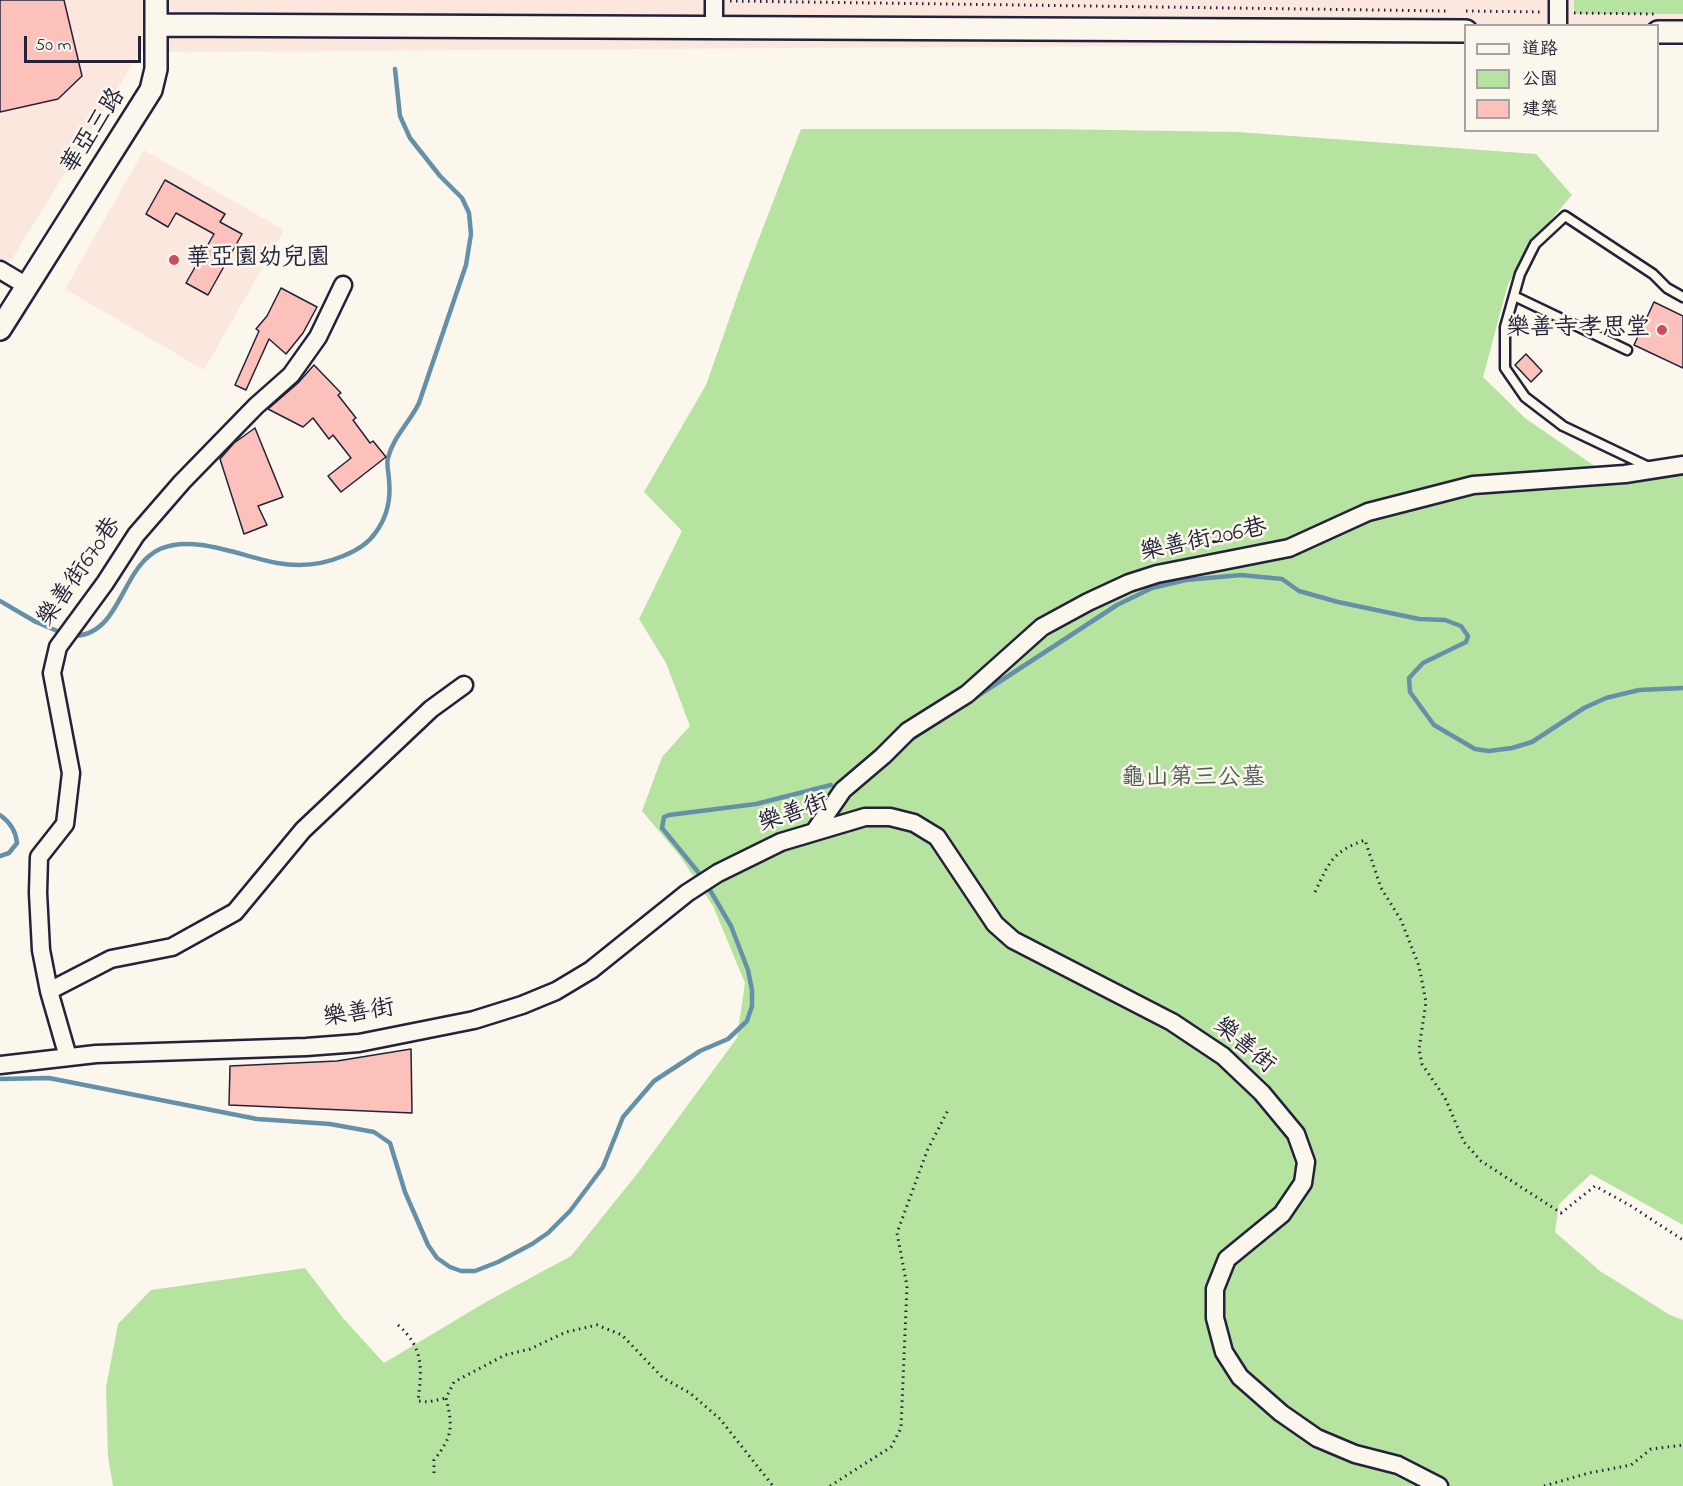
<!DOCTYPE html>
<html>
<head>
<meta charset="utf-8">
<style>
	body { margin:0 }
	#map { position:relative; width:1683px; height:1486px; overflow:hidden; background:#fbf7ec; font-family:"Indie Flower","LXGW WenKai TC",sans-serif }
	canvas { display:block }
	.legend { position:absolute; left:1464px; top:24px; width:195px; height:108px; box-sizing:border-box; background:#fbf7ec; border:2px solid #a4a2a5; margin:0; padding:8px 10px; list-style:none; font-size:18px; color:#22223b }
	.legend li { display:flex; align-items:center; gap:12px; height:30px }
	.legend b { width:30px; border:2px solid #a4a2a5 }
	.scale { position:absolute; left:24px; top:36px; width:117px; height:27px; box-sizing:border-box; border:3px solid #22223b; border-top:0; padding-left:8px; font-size:18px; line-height:21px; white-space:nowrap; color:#22223b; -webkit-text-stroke:4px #fbf7ec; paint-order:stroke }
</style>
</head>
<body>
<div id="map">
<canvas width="1683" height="1486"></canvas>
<ul class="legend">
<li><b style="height:8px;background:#fbf7ec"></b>道路</li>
<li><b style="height:16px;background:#b7e3a1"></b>公園</li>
<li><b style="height:16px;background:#fdc1bc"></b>建築</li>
</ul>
<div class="scale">50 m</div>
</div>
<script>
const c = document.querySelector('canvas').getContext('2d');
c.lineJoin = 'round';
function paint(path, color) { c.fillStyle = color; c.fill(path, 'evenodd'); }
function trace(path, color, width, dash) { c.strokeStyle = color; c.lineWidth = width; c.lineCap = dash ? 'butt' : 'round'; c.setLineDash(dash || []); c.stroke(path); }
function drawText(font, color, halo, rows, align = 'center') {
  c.font = font + ' "Indie Flower","LXGW WenKai TC",sans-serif'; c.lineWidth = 5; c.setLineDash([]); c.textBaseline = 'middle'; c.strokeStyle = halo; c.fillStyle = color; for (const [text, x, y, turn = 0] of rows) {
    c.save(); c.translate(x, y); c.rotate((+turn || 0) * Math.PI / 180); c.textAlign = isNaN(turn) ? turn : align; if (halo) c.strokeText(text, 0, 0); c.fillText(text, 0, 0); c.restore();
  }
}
const built = new Path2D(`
	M 0,0 L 1683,0 L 1683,43 L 1658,43 L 1658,26 L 1466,26 L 1465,44 L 140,52 L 0,278 Z
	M 144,150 L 284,230 L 204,370 L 65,289 Z`);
const green = new Path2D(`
	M 1574,0 L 1683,0 L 1683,14 L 1574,14 Z
	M 801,129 L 1049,129 L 1238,132 L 1536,154 L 1572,195 L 1533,241 L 1508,284 L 1483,377 L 1525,418 L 1596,467 L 1629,484 L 1683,473 L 1683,1225 L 1591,1174 L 1559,1204 L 1555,1232 L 1600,1271 L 1670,1315 L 1683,1320 L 1683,1486 L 113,1486 L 108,1457 L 106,1388 L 118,1324 L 151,1290 L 305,1268 L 343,1318 L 384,1363 L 486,1302 L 571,1256 L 637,1174 L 737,1038 L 745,983 L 713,906 L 680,856 L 642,811 L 662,757 L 690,726 L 666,663 L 639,619 L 682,531 L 644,492 L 706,385 L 743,280 Z`);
const stream = new Path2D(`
	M 0,601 L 36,622 L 62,633
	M 70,636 C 122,638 119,568 160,549 C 194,534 243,557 277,563 C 300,567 322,565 343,556 C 356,551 368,544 376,532 C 387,517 391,499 389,480 C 389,473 386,465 388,458 C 393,437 410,422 419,403 L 466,265 L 471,234 L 469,213 L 462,198 L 440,176 L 410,138 L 400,116 L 395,69
	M 973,699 L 1117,605 L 1152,588 L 1186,580 L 1241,575 L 1282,579 L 1299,591 L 1338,602 L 1419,619 L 1445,620 L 1461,626 L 1468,636 L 1466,642 L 1423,663 L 1409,678 L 1410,692 L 1434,725 L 1475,749 L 1489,751 L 1512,748 L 1532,742 L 1584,708 L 1606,698 L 1639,690 L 1683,688
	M 910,740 L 941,720
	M 0,815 C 10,822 16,831 17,843 L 9,853 L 0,856
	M 703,878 L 662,828 L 664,817 L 669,815 L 756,804 L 831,785
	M 0,1079 L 49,1078 L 257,1119 L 330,1124 L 374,1132 L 390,1143 L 405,1192 L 428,1245 L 437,1258 L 450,1267 L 461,1271 L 475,1271 L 498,1262 L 532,1244 L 548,1233 L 570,1211 L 603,1167 L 623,1117 L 654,1081 L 700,1051 L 728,1039 L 747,1021 L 752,1006 L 752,990 L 748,970 L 731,926 L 707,885`);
const building = new Path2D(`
	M 0,0 L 64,0 L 82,76 L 58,99 L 0,112 Z
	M 165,180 L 225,214 L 220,222 L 242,234 L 208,295 L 186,283 L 214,234 L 176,213 L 168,227 L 146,214 Z
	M 281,288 L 317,307 L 303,333 L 286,354 L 269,339 L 246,390 L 235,385 L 259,331 L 256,329 L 267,316 Z
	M 1654,302 L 1683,316 L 1683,368 L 1634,345 Z
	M 1526,354 L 1542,371 L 1531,382 L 1515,365 Z
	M 314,365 L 341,393 L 338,395 L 356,418 L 353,420 L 370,443 L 373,441 L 386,457 L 341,492 L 328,476 L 351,458 L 333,435 L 329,439 L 313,418 L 303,427 L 268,409 L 298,383 Z
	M 255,428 L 283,497 L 258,506 L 267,525 L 244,534 L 220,459 L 234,443 Z
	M 411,1049 L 412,1113 L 229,1105 L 230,1066 L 337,1061 Z`);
const path = new Path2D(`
	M 730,1 L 1447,11
	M 1466,11 L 1543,12
	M 1574,13 L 1654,14
	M 1315,892 C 1330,861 1332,852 1365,840 L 1381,888 L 1401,920 L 1419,966 L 1426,1002 L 1419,1049 L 1422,1064 L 1445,1098 L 1464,1142 L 1481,1161 L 1561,1213 L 1595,1186 L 1631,1206 L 1683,1240
	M 398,1325 C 424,1348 422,1369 418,1401 L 428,1402 L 446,1398
	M 434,1473 L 434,1460 C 453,1436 453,1427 446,1398 L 454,1382 L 505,1355 L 530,1349 L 566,1332 L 597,1325 L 622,1335 L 663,1378 L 690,1393 L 720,1419 L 773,1486
	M 830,1486 L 891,1447 L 901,1428 L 907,1286 L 897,1233 L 927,1151 L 949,1108
	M 1544,1486 L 1589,1473 L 1631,1465 L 1651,1449 L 1683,1445`);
const service = new Path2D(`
	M 1514,296 L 1627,350
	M 1651,468 L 1563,426 L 1525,397 L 1505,368 L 1505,327 L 1520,274 L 1535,244 L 1565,216 L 1653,274 L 1667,288 L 1683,297`);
const minor = new Path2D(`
	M 714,0 L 714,26
	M 1558,26 L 1558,0
	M 0,270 L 27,286
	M 814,832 L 843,790 L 883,756 L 908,731 L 967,694 L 1042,627 L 1088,602 L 1129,583 L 1157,574 L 1289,548 L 1368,512 L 1473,485 L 1625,474 L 1683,465
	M 49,991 L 111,959 L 172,947 L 235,912 L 303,830 L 431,709 L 464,685
	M 68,1057 L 49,991 L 41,950 L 38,893 L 39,857 L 65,824 L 71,773 L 52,673 L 58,647 L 105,583 L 136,535 L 182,482 L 256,406 L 291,375 L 318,337 L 343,285
	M 0,1065 L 96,1054 L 306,1047 L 359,1043 L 474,1020 L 522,1005 L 556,991 L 591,970 L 687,893 L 718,873 L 781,842 L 865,817 L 890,817 L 914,823 L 937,837 L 995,924 L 1013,940 L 1172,1022 L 1223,1056 L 1262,1093 L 1296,1134 L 1306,1162 L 1303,1183 L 1282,1214 L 1227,1259 L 1215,1289 L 1215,1318 L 1224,1352 L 1240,1377 L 1281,1413 L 1317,1438 L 1355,1454 L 1398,1465 L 1439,1486`);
const tertiary = new Path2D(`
	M 156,25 L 1466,31
	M 1658,32 L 1683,32
	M 0,329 L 151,90 L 156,69 L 156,0`);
const markers = [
	[174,260,6,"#d1495b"],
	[1662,330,6,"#d1495b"]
];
const streetNames = [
	["華亞三路",95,132,-57],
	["樂善街206巷",1204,542,-12],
	["樂善街670巷",81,573,-55],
	["樂善街",794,815,-19],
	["樂善街",359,1015,-9],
	["樂善街",1243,1047,40]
];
const poiNames = [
	["華亞園幼兒園",186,260],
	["樂善寺孝思堂",1650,330,"right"]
];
const parkNames = [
	["龜山第三公墓",1193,780]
];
paint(built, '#fce7de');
paint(green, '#b7e3a1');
trace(stream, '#6590aa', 4.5);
paint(building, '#fdc1bc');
trace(building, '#22223b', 1.5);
trace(service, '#22223b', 13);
trace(minor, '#22223b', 21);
trace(tertiary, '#22223b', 26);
trace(path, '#22223b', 3, [1.5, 4.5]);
trace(service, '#fbf7ec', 8);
trace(minor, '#fbf7ec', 16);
trace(tertiary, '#fbf7ec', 21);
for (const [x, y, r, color] of markers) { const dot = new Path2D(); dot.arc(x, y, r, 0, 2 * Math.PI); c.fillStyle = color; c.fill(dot); trace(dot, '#fbf7ec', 2); }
drawText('24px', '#22223b', '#fbf7ec', streetNames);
drawText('24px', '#22223b', '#fbf7ec', poiNames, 'left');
drawText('24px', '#4f5c5a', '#fbf7ec', parkNames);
</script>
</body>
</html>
